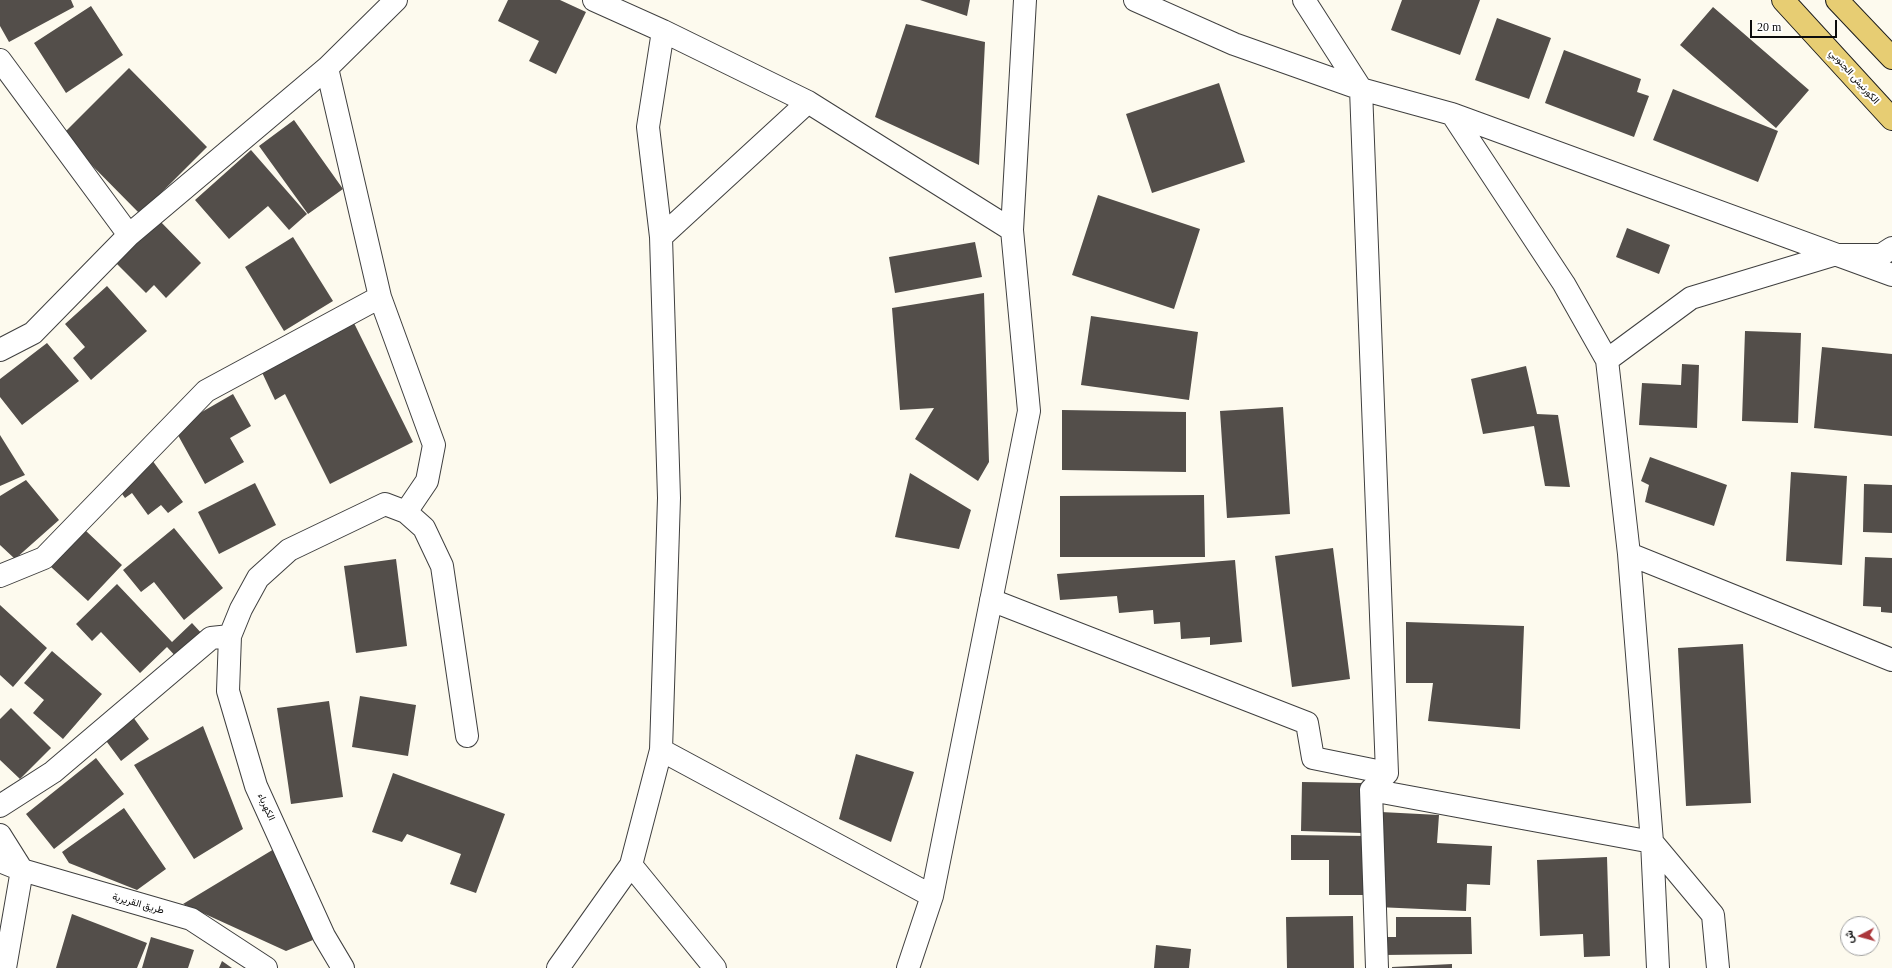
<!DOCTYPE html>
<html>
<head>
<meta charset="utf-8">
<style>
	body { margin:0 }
	#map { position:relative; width:1892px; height:968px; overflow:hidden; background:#fdfaee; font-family:"Times New Roman",Vazirmatn,serif }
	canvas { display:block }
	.north { position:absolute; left:1840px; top:916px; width:40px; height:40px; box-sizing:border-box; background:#fff; border:1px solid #9e9e9e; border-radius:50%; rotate:264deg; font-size:11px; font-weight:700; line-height:16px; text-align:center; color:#0c0c0c }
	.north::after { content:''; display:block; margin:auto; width:14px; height:18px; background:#ab363a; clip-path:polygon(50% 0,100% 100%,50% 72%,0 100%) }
	.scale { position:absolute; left:1750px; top:20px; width:87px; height:18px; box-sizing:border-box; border:2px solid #0c0c0c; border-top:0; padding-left:5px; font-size:12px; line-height:14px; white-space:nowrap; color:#0c0c0c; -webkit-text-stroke:3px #fff; paint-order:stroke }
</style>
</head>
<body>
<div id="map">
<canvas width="1892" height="968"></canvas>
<div class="north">ش</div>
<div class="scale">20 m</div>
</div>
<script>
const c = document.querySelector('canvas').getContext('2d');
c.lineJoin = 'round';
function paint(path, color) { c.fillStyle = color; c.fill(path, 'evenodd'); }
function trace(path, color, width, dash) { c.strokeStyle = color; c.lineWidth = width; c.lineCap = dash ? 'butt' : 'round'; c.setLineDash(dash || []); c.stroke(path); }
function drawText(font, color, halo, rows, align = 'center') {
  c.font = font + ' "Times New Roman",Vazirmatn,serif'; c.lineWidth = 4; c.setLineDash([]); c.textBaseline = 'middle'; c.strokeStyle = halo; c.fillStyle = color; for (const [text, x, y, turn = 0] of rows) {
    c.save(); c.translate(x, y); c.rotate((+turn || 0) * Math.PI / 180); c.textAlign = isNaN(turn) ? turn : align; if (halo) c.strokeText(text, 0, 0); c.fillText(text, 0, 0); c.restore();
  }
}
const building = new Path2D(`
	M 0,0 L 71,0 L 74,7 L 9,42 L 0,26 Z
	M 508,0 L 560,0 L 586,12 L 556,74 L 529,61 L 539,41 L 498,21 Z
	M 920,0 L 970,0 L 967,16 Z
	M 1402,0 L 1480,0 L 1460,55 L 1391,30 Z
	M 91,6 L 123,55 L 66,93 L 34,43 Z
	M 1713,7 L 1809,90 L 1776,128 L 1680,45 Z
	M 1497,18 L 1551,38 L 1529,99 L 1475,80 Z
	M 906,24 L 985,42 L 979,165 L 875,117 Z
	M 1564,50 L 1641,79 L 1637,92 L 1649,96 L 1634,137 L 1545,103 Z
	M 129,68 L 207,147 L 140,214 L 62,135 Z
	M 1219,83 L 1245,162 L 1152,193 L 1126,114 Z
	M 1673,89 L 1778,131 L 1758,182 L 1653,140 Z
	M 294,120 L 343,189 L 308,214 L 259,146 Z
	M 251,150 L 307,214 L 289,230 L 268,206 L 229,239 L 195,200 Z
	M 1098,195 L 1200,229 L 1174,309 L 1072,275 Z
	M 157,218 L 201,263 L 166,298 L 154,285 L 146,293 L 114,261 Z
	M 1627,228 L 1670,245 L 1659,274 L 1616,257 Z
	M 293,237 L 333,301 L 284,331 L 245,267 Z
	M 975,242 L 982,277 L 895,293 L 889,257 Z
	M 107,286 L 147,331 L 91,380 L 73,358 L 85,347 L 65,324 Z
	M 984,293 L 989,462 L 978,481 L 915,439 L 934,408 L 900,410 L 892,308 Z
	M 1091,316 L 1198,332 L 1189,400 L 1081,385 Z
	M 352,319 L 413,442 L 330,484 L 285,394 L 275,400 L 259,366 Z
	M 1745,331 L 1801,333 L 1798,423 L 1742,421 Z
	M 47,343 L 79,381 L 22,425 L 0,397 L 0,379 Z
	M 1822,347 L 1892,354 L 1892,436 L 1814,428 Z
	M 1682,364 L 1699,365 L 1697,428 L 1639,425 L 1642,383 L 1681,385 Z
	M 1526,366 L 1537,414 L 1558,415 L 1570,487 L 1545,486 L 1534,426 L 1483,434 L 1471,379 Z
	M 233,394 L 251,426 L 230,438 L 244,462 L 205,484 L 174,428 Z
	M 1283,407 L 1290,514 L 1227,518 L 1220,411 Z
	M 1062,410 L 1186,412 L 1186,472 L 1062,470 Z
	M 0,435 L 25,475 L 0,486 Z
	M 1650,457 L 1727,485 L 1714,526 L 1645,502 L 1649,485 L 1641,481 Z
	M 152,460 L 183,502 L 168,513 L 161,505 L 148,515 L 132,493 L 125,498 L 117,487 Z
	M 1791,472 L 1847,476 L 1842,565 L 1786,561 Z
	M 910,473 L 971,510 L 959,549 L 895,537 Z
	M 26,480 L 59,520 L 15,559 L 0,545 L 0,496 Z
	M 255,483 L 276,525 L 219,554 L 198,512 Z
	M 1864,484 L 1892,485 L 1892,533 L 1863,532 Z
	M 1204,495 L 1205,557 L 1060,557 L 1060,496 Z
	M 174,528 L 223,588 L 184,620 L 154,582 L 141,592 L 123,570 Z
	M 85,530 L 122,565 L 88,601 L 51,567 Z
	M 1333,548 L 1350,679 L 1292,687 L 1275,556 Z
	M 1865,557 L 1892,558 L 1892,613 L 1881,612 L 1881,607 L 1863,606 Z
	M 396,559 L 407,646 L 356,653 L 344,566 Z
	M 1235,560 L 1242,642 L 1210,645 L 1210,637 L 1181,639 L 1180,622 L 1154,624 L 1153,610 L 1119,613 L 1117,596 L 1060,600 L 1057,574 Z
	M 117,584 L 172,642 L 192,623 L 204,636 L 179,660 L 167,647 L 140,673 L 101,632 L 92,641 L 76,624 Z
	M 0,605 L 47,648 L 13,687 L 0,675 Z
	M 1406,622 L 1524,626 L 1520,729 L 1428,721 L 1433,683 L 1406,683 Z
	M 1743,644 L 1751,803 L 1686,806 L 1678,648 Z
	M 52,651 L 102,694 L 63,739 L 33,713 L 44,700 L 24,683 Z
	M 360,696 L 416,705 L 408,756 L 352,747 Z
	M 329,701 L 343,797 L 291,804 L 277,708 Z
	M 11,708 L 51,748 L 20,779 L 0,760 L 0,719 Z
	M 133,717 L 149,739 L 121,761 L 104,738 Z
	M 203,726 L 243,829 L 194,859 L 134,765 Z
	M 856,754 L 914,772 L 891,842 L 839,819 Z
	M 96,758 L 124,794 L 54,849 L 26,814 Z
	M 393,773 L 505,814 L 476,893 L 450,884 L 461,854 L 407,834 L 402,842 L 372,832 Z
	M 1302,782 L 1362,783 L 1362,833 L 1301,831 Z
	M 124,808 L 166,869 L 137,890 L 69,863 L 62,852 Z
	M 1381,812 L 1439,815 L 1437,843 L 1492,846 L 1490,885 L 1467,884 L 1466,911 L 1377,907 Z
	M 1291,835 L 1367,836 L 1366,895 L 1329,895 L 1329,860 L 1291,860 Z
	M 279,846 L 313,940 L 286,951 L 183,904 Z
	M 1607,857 L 1610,956 L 1584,957 L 1583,934 L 1540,936 L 1537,860 Z
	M 72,914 L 147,943 L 137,968 L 56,968 Z
	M 1353,916 L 1354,968 L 1287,968 L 1286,917 Z
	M 1396,917 L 1471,917 L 1472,954 L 1383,955 L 1383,937 L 1396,937 Z
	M 151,937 L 194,950 L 188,968 L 142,968 Z
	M 1156,945 L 1191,949 L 1189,968 L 1154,968 Z
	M 222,961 L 232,968 L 219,968 Z
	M 1452,964 L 1452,968 L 1392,968 L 1392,967 Z`);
const minor = new Path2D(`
	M 594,0 L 663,31 L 808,102 L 1012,230
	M 1135,0 L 1234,44 L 1361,89 L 1452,114 L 1892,275
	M 1304,0 L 1361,89 L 1387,773 L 1371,790 L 1377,968
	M 0,60 L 129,235
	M 327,68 L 380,297 L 434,445 L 427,481 L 406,512
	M 1452,114 L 1564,284 L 1607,360 L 1629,554 L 1652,842 L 1658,968
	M 661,237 L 808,102
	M 0,350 L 33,333 L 129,235 L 327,68 L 396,0
	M 1607,360 L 1691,298 L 1833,255 L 1881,255 L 1892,248
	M 1629,554 L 1892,660
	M 0,576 L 44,558 L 206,391 L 380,297
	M 991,600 L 1307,723 L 1313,758 L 1387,773
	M 661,750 L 932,896
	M 1371,790 L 1652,842 L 1713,915 L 1718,968
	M 0,806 L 53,772 L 211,638 L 230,636
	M 0,835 L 22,870 L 5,968
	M 0,861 L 22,870 L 191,919 L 266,968
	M 631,865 L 715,968
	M 343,968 L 324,936 L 256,786 L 228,691 L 230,636 L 241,609 L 258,578 L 289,550 L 385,504 L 406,512 L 424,528 L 442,566 L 467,736
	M 558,968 L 631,865 L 661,750 L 669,498 L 661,237 L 648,127 L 663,31
	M 908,968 L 932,896 L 1029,411 L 1012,230 L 1025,0`);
const major = new Path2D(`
	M 1783,0 L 1892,119
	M 1837,0 L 1892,58`);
const streetNames = [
	["الكورنيش الجنوبي",1854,77,48],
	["الكهرباء",266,807,66],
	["طريق القريرية",138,904,16]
];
paint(building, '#534e4a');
trace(minor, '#3f3f3f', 24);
trace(major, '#1d1d1d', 24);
trace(minor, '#fff', 22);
trace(major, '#e7cd73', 22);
drawText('10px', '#0c0c0c', '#fff', streetNames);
</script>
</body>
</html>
